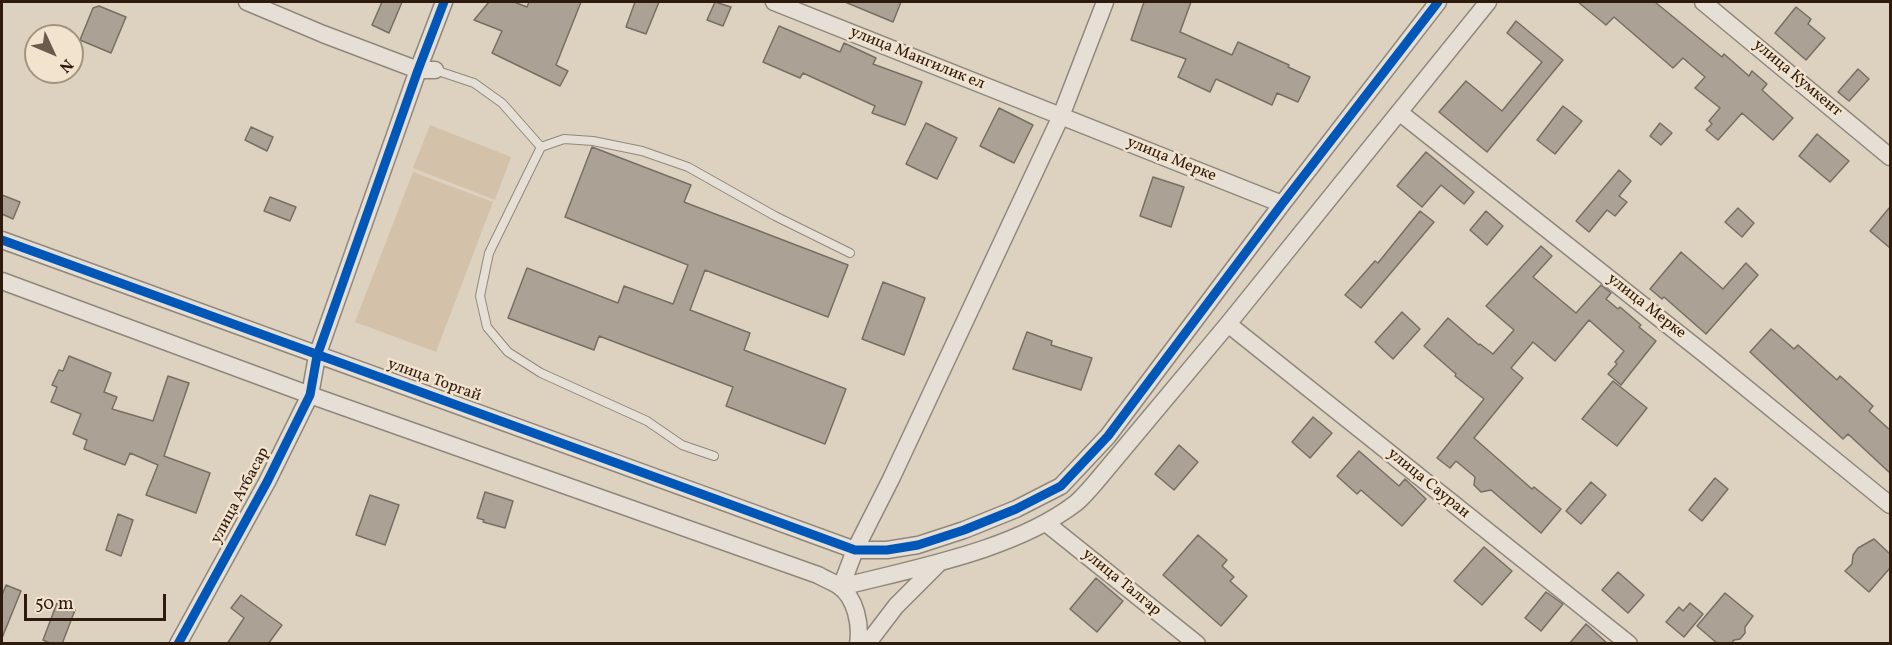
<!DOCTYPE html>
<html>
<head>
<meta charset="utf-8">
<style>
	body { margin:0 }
	#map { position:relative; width:1892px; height:645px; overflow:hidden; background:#ddd1c0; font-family:Vollkorn,serif }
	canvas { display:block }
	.frame { position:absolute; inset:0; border:3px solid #2f1b0e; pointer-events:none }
	.north { position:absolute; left:24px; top:24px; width:60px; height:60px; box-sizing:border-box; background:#f1e3ce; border:2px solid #a39381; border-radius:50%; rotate:134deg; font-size:16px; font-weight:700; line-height:24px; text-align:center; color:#2f1b0e }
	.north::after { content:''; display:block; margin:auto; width:21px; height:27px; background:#6c5b4c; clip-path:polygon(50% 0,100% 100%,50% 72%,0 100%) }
	.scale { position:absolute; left:24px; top:594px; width:142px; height:27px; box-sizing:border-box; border:3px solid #2f1b0e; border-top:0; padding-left:8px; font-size:18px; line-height:21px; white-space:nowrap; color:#2f1b0e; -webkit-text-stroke:4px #f1e3ce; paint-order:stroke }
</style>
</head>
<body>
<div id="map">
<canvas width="1892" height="645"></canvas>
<div class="frame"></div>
<div class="north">N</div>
<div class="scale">50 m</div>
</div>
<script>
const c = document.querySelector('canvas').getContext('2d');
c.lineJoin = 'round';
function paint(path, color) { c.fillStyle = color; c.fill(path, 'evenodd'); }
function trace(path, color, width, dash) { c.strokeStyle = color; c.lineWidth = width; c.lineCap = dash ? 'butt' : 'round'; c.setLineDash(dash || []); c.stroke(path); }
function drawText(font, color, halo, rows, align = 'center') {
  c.font = font + ' Vollkorn,serif'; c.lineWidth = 5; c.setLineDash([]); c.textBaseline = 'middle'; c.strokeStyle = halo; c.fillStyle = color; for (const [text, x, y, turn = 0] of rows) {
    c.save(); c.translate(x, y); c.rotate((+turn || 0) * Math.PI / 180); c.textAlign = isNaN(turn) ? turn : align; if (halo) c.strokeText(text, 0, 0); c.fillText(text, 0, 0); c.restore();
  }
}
const green = new Path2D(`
	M 430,125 L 511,157 L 495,200 L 413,168 Z
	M 413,172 L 493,202 L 436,352 L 355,322 Z`);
const building = new Path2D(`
	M 382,2 L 402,2 L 389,33 L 372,25 Z
	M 489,2 L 514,2 L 527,7 L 529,2 L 581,2 L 556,65 L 568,71 L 560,86 L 492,53 L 502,31 L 474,20 Z
	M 635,2 L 659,2 L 646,34 L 626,27 Z
	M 715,2 L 731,7 L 723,26 L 707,20 Z
	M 845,2 L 901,2 L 893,22 Z
	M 1144,2 L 1191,2 L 1180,32 L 1232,55 L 1238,42 L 1289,65 L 1288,67 L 1310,77 L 1298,102 L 1277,93 L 1272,105 L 1216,79 L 1210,92 L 1178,77 L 1186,59 L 1131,40 Z
	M 1578,2 L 1655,2 L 1722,57 L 1724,54 L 1749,76 L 1752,71 L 1767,84 L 1762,90 L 1793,118 L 1773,140 L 1742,113 L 1718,140 L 1706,130 L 1712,124 L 1709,121 L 1720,108 L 1695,88 L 1705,77 L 1683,58 L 1673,68 L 1614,17 L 1606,25 Z
	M 99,6 L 126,17 L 111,53 L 80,40 L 93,8 Z
	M 1796,7 L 1811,19 L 1808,24 L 1825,38 L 1806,60 L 1775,33 Z
	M 1516,21 L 1563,60 L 1487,152 L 1439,112 L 1466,81 L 1502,111 L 1542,62 L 1507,33 Z
	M 779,26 L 840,52 L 844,43 L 876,58 L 873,64 L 922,82 L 905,125 L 872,113 L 875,106 L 803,73 L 800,78 L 763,62 Z
	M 1858,69 L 1869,79 L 1849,101 L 1838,92 Z
	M 1563,106 L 1582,121 L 1555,154 L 1537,140 Z
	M 999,108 L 1033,125 L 1014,163 L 980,146 Z
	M 926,123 L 957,138 L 937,179 L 906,164 Z
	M 1660,123 L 1672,133 L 1661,145 L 1650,136 Z
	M 251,127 L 273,137 L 267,151 L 245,140 Z
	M 1817,134 L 1849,161 L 1830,182 L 1799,156 Z
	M 592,147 L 691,185 L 684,202 L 848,265 L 828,317 L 705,270 L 690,310 L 750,333 L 744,350 L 846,389 L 825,444 L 726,406 L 733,387 L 599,336 L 594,350 L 508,318 L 527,268 L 618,303 L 624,286 L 673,304 L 688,265 L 565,217 Z
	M 1426,152 L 1474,192 L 1464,204 L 1441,185 L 1422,207 L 1397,186 Z
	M 1619,170 L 1631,181 L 1619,196 L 1627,202 L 1615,216 L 1607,210 L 1589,232 L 1576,221 Z
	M 1153,177 L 1184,187 L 1171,227 L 1140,216 Z
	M 2,195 L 20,202 L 13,219 L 2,214 Z
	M 270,197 L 296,207 L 290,221 L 264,211 Z
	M 1890,207 L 1890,248 L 1870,231 Z
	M 1738,208 L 1754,223 L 1742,237 L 1725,222 Z
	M 1420,211 L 1434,222 L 1361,308 L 1345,295 L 1375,261 L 1378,263 Z
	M 1486,211 L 1503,226 L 1487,245 L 1470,230 Z
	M 1541,246 L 1552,256 L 1533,277 L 1576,313 L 1601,285 L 1611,293 L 1606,299 L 1618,309 L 1620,307 L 1641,325 L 1639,327 L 1656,341 L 1621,385 L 1608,374 L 1617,364 L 1615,362 L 1624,351 L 1589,320 L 1555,361 L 1533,342 L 1511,368 L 1523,378 L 1474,438 L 1532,489 L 1534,487 L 1561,509 L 1541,533 L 1491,490 L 1481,492 L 1474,485 L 1475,477 L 1456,461 L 1450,468 L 1437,458 L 1484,399 L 1455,376 L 1456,374 L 1424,346 L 1448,318 L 1479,345 L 1480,344 L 1493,354 L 1514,330 L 1486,306 Z
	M 1681,252 L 1723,289 L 1746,263 L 1758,275 L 1706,334 L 1664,297 L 1662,299 L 1650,289 Z
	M 883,282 L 925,298 L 904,355 L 862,339 Z
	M 1402,312 L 1420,329 L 1393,359 L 1375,342 Z
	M 1771,329 L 1794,349 L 1798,345 L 1837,380 L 1840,376 L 1873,406 L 1869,411 L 1890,430 L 1890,473 L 1848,434 L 1843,439 L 1750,352 Z
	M 1027,332 L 1052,341 L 1051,345 L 1092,358 L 1081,390 L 1013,369 Z
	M 69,356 L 111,373 L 104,392 L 117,397 L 112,409 L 153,421 L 168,376 L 189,383 L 164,456 L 210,473 L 196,513 L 146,495 L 158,465 L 130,453 L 125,465 L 84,449 L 87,440 L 73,434 L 81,414 L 51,402 L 57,387 L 52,385 L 59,370 L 63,371 Z
	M 1613,381 L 1647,408 L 1617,446 L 1582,419 Z
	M 1313,417 L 1332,433 L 1310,458 L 1292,442 Z
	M 1179,445 L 1198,462 L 1174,490 L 1155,474 Z
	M 1359,451 L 1399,486 L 1405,479 L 1426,499 L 1402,526 L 1361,490 L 1357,494 L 1337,476 Z
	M 1715,478 L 1728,489 L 1702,521 L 1689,510 Z
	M 1591,482 L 1606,495 L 1581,524 L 1566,511 Z
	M 485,492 L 513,501 L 505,528 L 483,522 L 484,520 L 477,518 Z
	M 370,495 L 399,505 L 385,545 L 356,535 Z
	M 118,514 L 133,520 L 121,556 L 106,550 Z
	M 1198,535 L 1227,560 L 1222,566 L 1234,577 L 1230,581 L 1247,596 L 1221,626 L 1163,575 Z
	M 1874,539 L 1890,554 L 1890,568 L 1869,592 L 1845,571 L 1852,564 L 1853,555 L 1858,548 Z
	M 1484,547 L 1512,571 L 1482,605 L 1454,581 Z
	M 1618,572 L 1644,595 L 1628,613 L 1602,590 Z
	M 1096,578 L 1123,601 L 1097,632 L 1070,609 Z
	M 6,585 L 21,591 L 2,638 L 2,595 Z
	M 1546,592 L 1563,604 L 1541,631 L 1525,618 Z
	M 1725,593 L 1753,616 L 1745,627 L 1745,633 L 1740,639 L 1734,640 L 1731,644 L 1718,644 L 1697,626 Z
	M 241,595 L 282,625 L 268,644 L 227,644 L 244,618 L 231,608 Z
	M 57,603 L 75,610 L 62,644 L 52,644 L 43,640 Z
	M 1690,603 L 1703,614 L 1684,637 L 1666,622 L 1679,607 L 1683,611 Z
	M 1586,624 L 1608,644 L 1569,644 Z`);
const lane = new Path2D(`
	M 435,70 L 474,83 L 502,103 L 541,147
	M 714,456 L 682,445 L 647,421 L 541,373 L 508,352 L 487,327 L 480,296 L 489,253 L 541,147 L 564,139 L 593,141 L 642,151 L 688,167 L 775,216 L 850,253`);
const street = new Path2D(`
	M 247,2 L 323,34 L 418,70 L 435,70
	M 774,2 L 1282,204
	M 1703,2 L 1890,157
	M 1399,112 L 1707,356 L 1890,505
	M 2,240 C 286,345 571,446 855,550 L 887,550 L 918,545 L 964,530 L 1016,509 L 1061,486 L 1108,436 L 1282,204 L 1438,2
	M 2,281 L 310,395 L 818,575 C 825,579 833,582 839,586 C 856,598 861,625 858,644
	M 1228,324 L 1629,644
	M 1046,523 L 1197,644
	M 841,587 C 915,568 1015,550 1076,503 C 1083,497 1089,490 1095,483 L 1228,324 L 1488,2
	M 841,587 L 855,550 L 891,479 L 1061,116 L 1105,2
	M 178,644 L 267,482 L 310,395 L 317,356 L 418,70 L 444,2
	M 867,644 L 896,606 L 940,562`);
const cycleway = new Path2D(`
	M 2,240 C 286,345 571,446 855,550 L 887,550 L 918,545 L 964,530 L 1016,509 L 1061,486 L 1108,436 L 1282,204 L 1438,2
	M 178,644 L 267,482 L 310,395 L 317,356 L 418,70 L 444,2`);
const streetNames = [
	["улица Мангилик ел",917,59,22],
	["улица Кумкент",1797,79,40],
	["улица Мерке",1171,160,22],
	["улица Мерке",1646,307,38],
	["улица Торгай",434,381,20],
	["улица Сауран",1428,484,39],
	["улица Атбасар",241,496,-62],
	["улица Талгар",1121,583,39]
];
paint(green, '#d3c2a9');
paint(building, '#aba195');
trace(building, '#776e64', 1.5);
trace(lane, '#90877c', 10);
trace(street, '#90877c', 19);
trace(lane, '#e5dfd5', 8);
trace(street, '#e5dfd5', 16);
trace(cycleway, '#0057b8', 9);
drawText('16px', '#2f1b0e', '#f1e3ce', streetNames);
</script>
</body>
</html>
